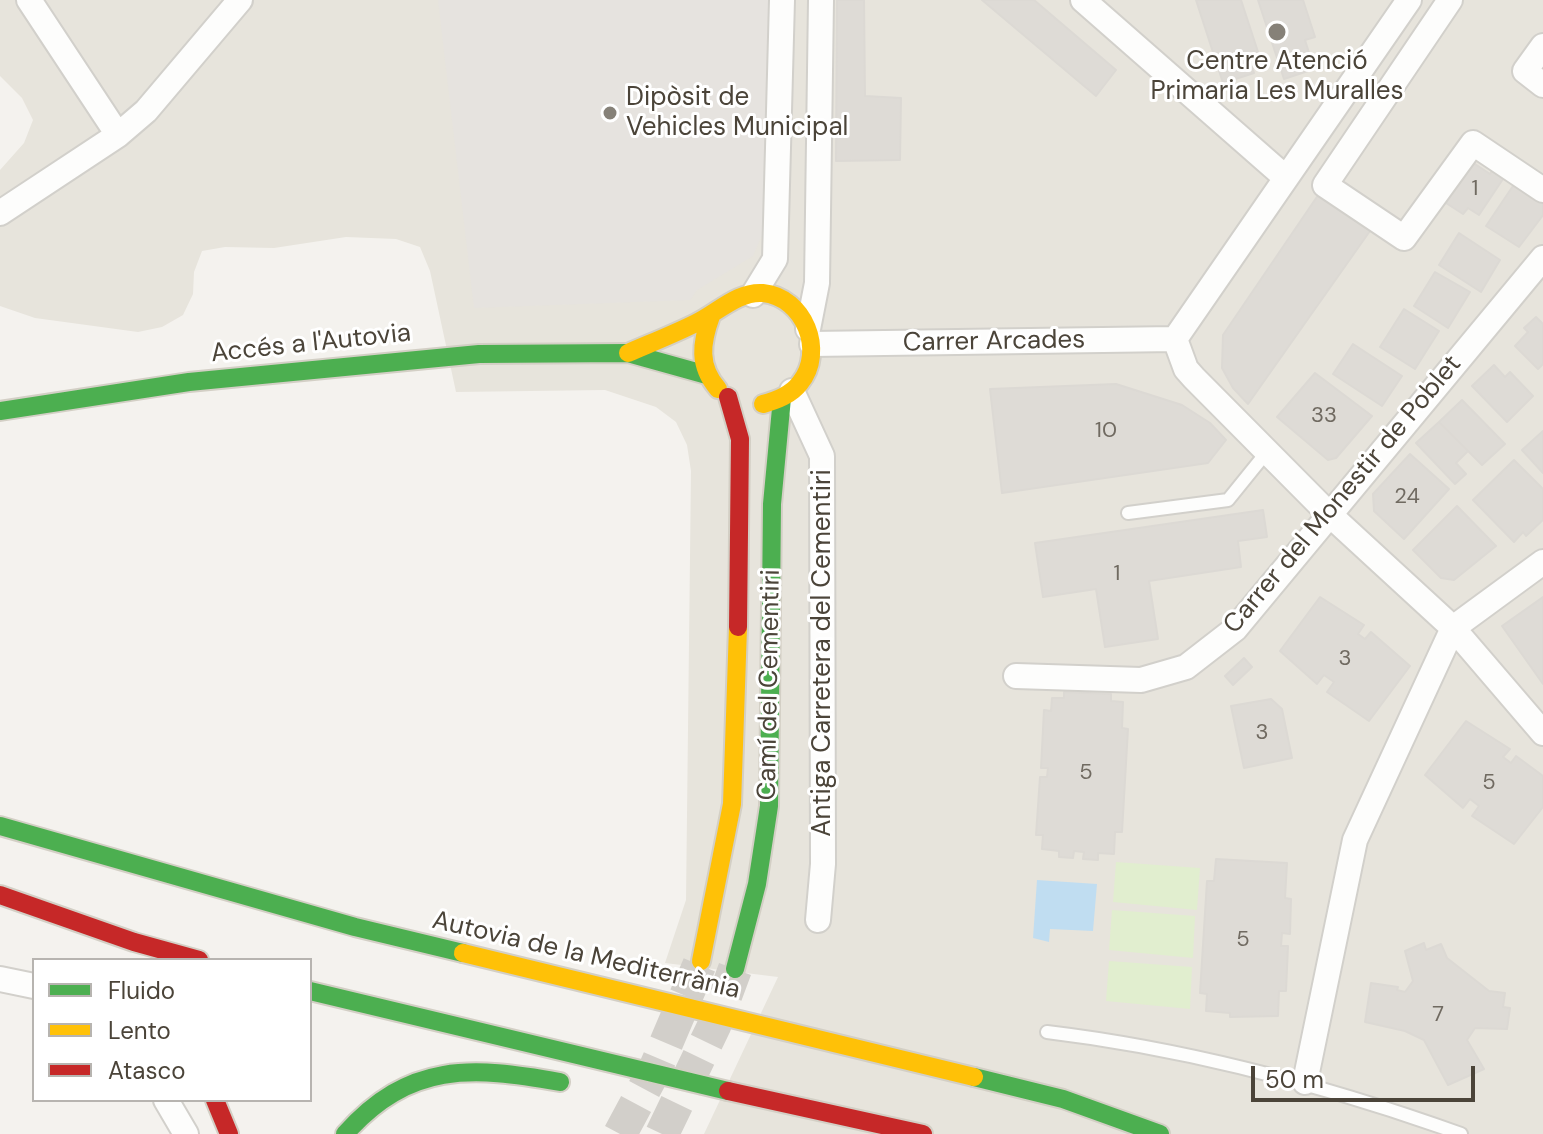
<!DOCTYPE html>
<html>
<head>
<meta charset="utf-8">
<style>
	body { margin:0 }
	#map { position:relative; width:1543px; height:1134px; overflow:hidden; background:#f4f2ee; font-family:"DM Sans",sans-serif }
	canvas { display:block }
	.legend { position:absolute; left:32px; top:958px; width:280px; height:144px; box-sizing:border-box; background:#fff; border:2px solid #b7b4b0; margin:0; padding:10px 14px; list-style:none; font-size:24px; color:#4b4439 }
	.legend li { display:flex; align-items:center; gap:16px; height:40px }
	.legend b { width:40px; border:2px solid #b7b4b0 }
	.scale { position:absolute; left:1251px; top:1066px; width:224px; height:36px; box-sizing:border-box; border:4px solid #4b4439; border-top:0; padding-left:10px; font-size:24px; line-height:28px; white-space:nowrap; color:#4b4439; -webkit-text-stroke:6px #fff; paint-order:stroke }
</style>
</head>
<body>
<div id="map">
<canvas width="1543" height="1134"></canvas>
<ul class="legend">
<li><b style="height:10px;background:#4caf50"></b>Fluido</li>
<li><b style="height:10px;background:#ffc107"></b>Lento</li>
<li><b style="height:10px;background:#c62828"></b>Atasco</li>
</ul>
<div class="scale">50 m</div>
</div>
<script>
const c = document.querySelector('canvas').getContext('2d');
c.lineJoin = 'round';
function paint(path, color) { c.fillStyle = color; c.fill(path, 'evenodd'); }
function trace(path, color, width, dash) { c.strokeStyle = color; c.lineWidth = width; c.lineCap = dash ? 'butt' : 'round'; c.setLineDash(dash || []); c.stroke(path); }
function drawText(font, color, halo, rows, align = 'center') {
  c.font = font + ' "DM Sans",sans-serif'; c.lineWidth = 6; c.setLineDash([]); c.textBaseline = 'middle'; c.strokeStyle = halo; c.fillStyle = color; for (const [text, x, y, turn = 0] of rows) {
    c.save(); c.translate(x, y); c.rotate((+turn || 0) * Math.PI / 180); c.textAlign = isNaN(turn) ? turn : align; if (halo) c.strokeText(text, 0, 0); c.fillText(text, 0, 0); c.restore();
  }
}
const residential = new Path2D(`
	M 0,0 L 1543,0 L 1543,1134 L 704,1134 L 778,977 L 665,963 L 686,900 L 691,471 L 687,445 L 676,422 L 656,407 L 605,390 L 456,392 L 430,271 L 420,247 L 396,239 L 346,237 L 274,248 L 225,247 L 202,251 L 194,272 L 193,294 L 183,315 L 162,327 L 138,332 L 35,318 L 0,306 L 0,170 L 24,143 L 33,120 L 22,98 L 0,76 Z`);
const green = new Path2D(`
	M 1116,862 L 1200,868 L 1197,910 L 1113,902 Z
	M 1112,910 L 1195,916 L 1193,958 L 1109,950 Z
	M 1109,961 L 1192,967 L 1190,1009 L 1106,1001 Z`);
const parking = new Path2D(`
	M 438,0 L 770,0 L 766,225 L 753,256 L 697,290 L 690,300 L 474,308 Z`);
const water = new Path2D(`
	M 1037,880 L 1097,884 L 1093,931 L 1050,929 L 1049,942 L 1033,938 Z`);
const building = new Path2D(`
	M 837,0 L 864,0 L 865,96 L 901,98 L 900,160 L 836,161 Z
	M 982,0 L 1034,0 L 1116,70 L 1096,96 Z
	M 1196,0 L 1241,0 L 1259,55 L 1249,59 L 1254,73 L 1223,83 Z
	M 1258,0 L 1303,0 L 1315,37 L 1305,40 L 1314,69 L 1284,79 Z
	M 1472,162 L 1490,174 L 1493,169 L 1505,176 L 1479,215 L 1468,208 L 1463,214 L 1446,203 Z
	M 1515,183 L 1543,201 L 1543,215 L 1519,247 L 1486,226 Z
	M 1325,185 L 1377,221 L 1248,404 L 1233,388 L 1222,368 L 1223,335 Z
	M 1459,233 L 1500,260 L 1481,292 L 1439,265 Z
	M 1435,272 L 1470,292 L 1448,328 L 1414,306 Z
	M 1404,309 L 1439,331 L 1415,369 L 1380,347 Z
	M 1536,317 L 1543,324 L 1543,364 L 1538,369 L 1515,346 L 1528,332 L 1524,328 Z
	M 1353,344 L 1402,376 L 1382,406 L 1333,374 Z
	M 1494,365 L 1505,377 L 1510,372 L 1533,396 L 1507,422 L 1472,386 Z
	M 1315,373 L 1372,416 L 1336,458 L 1328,460 L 1277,417 Z
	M 1116,384 L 1182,405 L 1210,423 L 1226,440 L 1208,463 L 1002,493 L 990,389 Z
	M 1462,400 L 1505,444 L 1482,465 L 1439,422 Z
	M 1439,422 L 1468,451 L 1456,463 L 1466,474 L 1455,484 L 1416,443 Z
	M 1543,431 L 1543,473 L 1522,450 Z
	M 1410,454 L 1449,489 L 1404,539 L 1374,511 L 1373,494 Z
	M 1514,460 L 1543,489 L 1543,520 L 1526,536 L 1523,532 L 1514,542 L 1473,500 Z
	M 1457,506 L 1496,546 L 1454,580 L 1441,578 L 1413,550 Z
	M 1263,510 L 1267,537 L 1238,541 L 1241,567 L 1149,581 L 1158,639 L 1105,647 L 1096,589 L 1043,597 L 1035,543 Z
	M 1320,597 L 1364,625 L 1358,634 L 1365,639 L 1371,632 L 1410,666 L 1369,721 L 1327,692 L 1334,682 L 1324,675 L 1317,684 L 1280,651 Z
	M 1543,597 L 1543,684 L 1502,626 Z
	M 1244,658 L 1252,667 L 1233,685 L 1225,676 Z
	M 1064,692 L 1111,694 L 1111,701 L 1123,702 L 1122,728 L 1128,729 L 1122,832 L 1115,832 L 1114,854 L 1098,853 L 1098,860 L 1083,859 L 1084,852 L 1074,851 L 1073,858 L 1059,857 L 1059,851 L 1042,849 L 1043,835 L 1036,835 L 1040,777 L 1047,777 L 1048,768 L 1041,768 L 1044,710 L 1051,711 L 1052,698 L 1064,698 Z
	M 1271,699 L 1282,709 L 1292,758 L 1244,768 L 1231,706 Z
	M 1466,721 L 1510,749 L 1503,757 L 1511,763 L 1516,756 L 1543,776 L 1543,807 L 1514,844 L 1472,816 L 1479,806 L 1470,799 L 1463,808 L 1425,775 Z
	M 1216,859 L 1287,863 L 1285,898 L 1291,899 L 1290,934 L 1282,933 L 1281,946 L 1288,946 L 1286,991 L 1279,991 L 1278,1016 L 1230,1017 L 1230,1013 L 1206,1011 L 1207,994 L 1200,993 L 1207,881 L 1214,881 Z
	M 1424,943 L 1426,950 L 1441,944 L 1447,958 L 1489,991 L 1505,993 L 1503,1007 L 1510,1008 L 1507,1029 L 1475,1028 L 1467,1040 L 1484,1069 L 1448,1085 L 1424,1040 L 1405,1031 L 1365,1022 L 1371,983 L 1398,987 L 1397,990 L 1405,992 L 1413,981 L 1405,951 Z`);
const secondaryTunnel = new Path2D(`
	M 620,1134 L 656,1067 L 701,961
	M 662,1134 L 714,1026 L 735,969`);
const lane = new Path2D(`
	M 1128,513 L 1228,500 L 1266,453
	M 1047,1032 C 1189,1049 1327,1086 1461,1134`);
const street = new Path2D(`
	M 29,0 L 118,135
	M 1083,0 L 1286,178
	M 1450,0 L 1325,185 L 1404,238 L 1473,143 L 1543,190
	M 1543,46 L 1525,71 L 1543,85
	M 0,213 L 118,135 L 146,111 L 240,0
	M 753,295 L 775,259 L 782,0
	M 808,329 L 817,283 L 821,0
	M 1175,339 L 1186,369 L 1194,378 L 1329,514 L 1453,628 L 1543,733
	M 1175,339 L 1409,0
	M 812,344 L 1175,339
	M 792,391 L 822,456 L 823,864 L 818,920
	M 1016,676 L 1141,680 L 1186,667 L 1235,629 L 1543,258
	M 0,979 L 34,986
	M 1305,1082 L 1355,840 L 1453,628 L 1543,562
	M 166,1100 L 186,1134`);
const fast = new Path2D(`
	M 0,411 L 189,382 L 479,354 L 628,353 L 707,375
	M 0,826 L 355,927 L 463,953
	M 735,969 L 757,884 L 769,806 L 772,504 L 782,398
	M 310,991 L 728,1091
	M 974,1077 L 1063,1099 L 1160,1134
	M 345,1134 C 409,1062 471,1066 560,1082`);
const slow = new Path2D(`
	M 711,316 C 701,343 698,366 718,389
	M 628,353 C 651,343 674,334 696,323 C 717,313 738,291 763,293 C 804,297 826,351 800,383 C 791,395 777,400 763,404
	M 463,953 L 974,1077
	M 701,961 L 732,804 L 738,627`);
const jam = new Path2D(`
	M 728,397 L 740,439 L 738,627
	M 0,895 L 134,942 L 199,960
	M 728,1091 L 923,1134
	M 215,1100 L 229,1134`);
const markers = [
	[1277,32,10,"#868178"],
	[610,113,8,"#868178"]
];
const numberNames = [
	["1",1475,189],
	["33",1324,416],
	["10",1106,431],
	["24",1407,497],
	["1",1117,574],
	["3",1345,659],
	["3",1262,733],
	["5",1086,773],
	["5",1489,783],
	["5",1243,940],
	["7",1438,1015]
];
const poiNames = [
	["Centre Atenció",1277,62],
	["Primaria Les Muralles",1277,92],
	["Dipòsit de",626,98,"left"],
	["Vehicles Municipal",626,128,"left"]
];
const streetNames = [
	["Carrer Arcades",994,342,-1],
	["Accés a l'Autovia",311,344,-6],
	["Carrer del Monestir de Poblet",1343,495,-50],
	["Antiga Carretera del Cementiri",823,653,-90],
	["Camí del Cementiri",770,685,-89],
	["Autovia de la Mediterrània",586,956,13]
];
paint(residential, '#e7e4dc');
paint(green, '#e1eecf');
paint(parking, '#e6e3df');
paint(water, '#c0ddf1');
paint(building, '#dedbd6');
trace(building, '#dcd9d4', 2);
trace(secondaryTunnel, '#d2cfca', 34, [34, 17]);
trace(lane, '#d2d0cb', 16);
trace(street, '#d2d0cb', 28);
trace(fast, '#d3cfc5', 22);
trace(slow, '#d3cfc5', 22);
trace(jam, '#d3cfc5', 22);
trace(lane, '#fdfdfc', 12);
trace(street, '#fdfdfc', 24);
trace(fast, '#4caf50', 18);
trace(slow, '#ffc107', 18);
trace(jam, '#c62828', 18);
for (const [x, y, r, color] of markers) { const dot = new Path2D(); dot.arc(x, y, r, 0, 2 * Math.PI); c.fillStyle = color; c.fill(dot); trace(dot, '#fff', 3); }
drawText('22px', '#706a61', null, numberNames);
drawText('26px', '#4b4439', '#fff', poiNames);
drawText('26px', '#4b4439', '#fff', streetNames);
</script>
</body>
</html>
